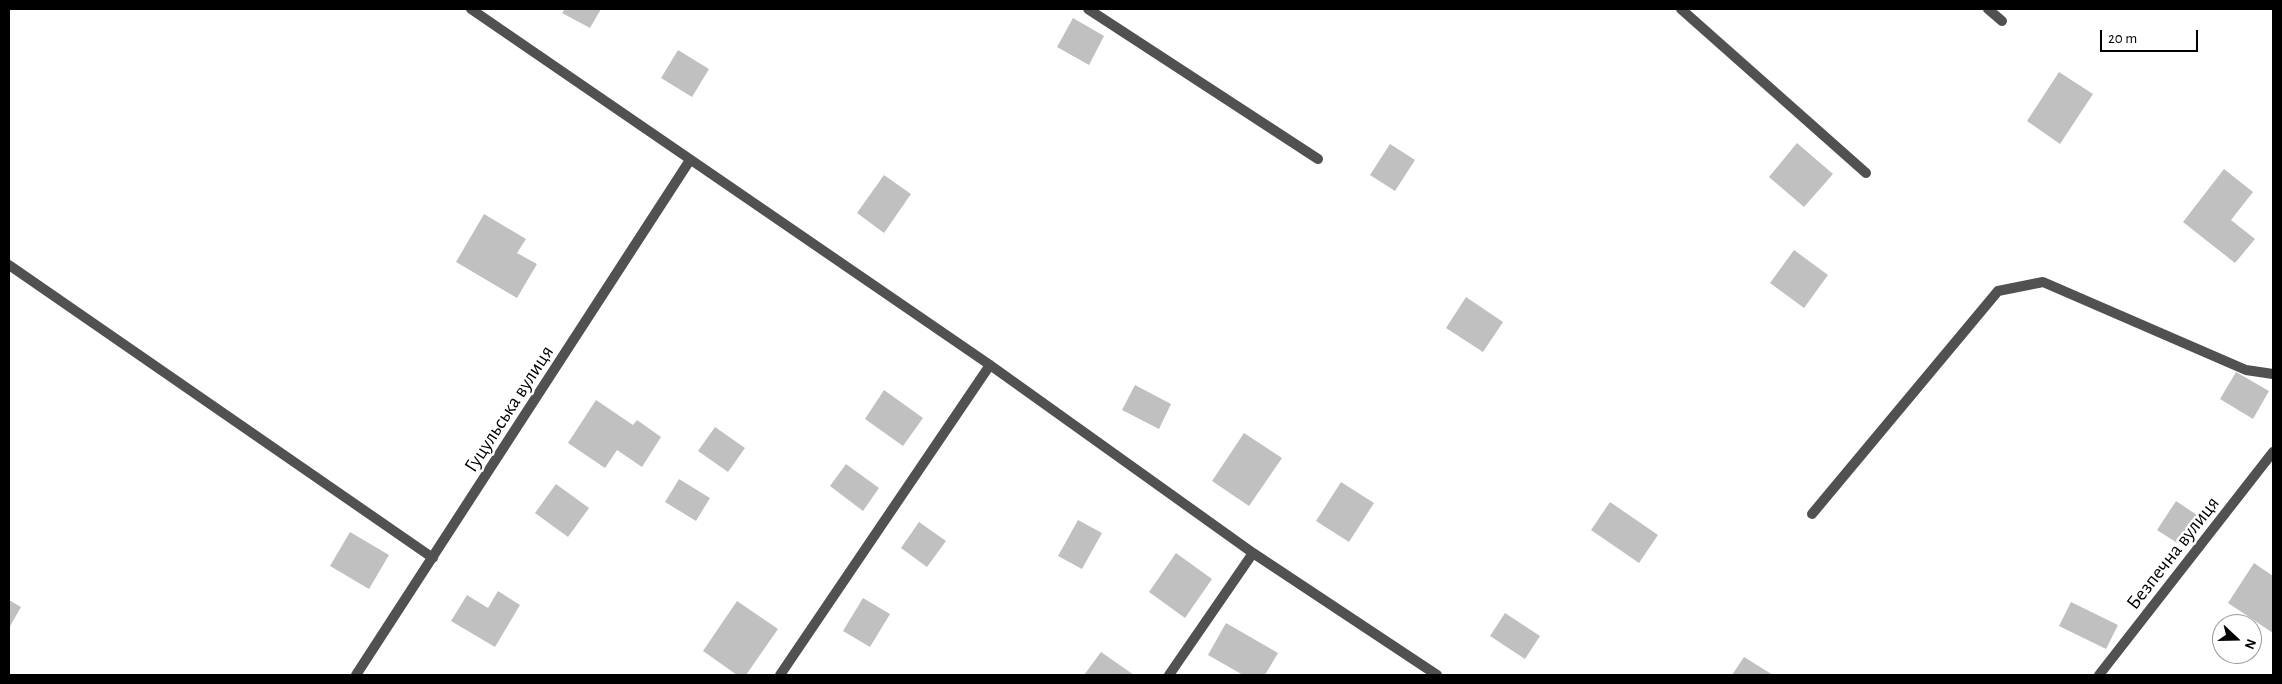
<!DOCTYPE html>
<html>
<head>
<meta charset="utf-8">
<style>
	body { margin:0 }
	#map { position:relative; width:2282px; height:684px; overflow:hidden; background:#fff; font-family:"Alegreya Sans",sans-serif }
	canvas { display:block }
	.frame { position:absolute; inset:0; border:10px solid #000; pointer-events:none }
	.north { position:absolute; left:2212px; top:614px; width:50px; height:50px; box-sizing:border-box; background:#fff; border:1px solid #999; border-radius:50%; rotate:111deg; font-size:14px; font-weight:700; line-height:20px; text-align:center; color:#000 }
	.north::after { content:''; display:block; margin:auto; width:18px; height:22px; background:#000; clip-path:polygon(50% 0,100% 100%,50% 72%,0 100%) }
	.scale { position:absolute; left:2100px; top:30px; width:98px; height:22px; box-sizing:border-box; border:2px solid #000; border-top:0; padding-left:6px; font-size:15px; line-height:18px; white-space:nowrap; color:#000; -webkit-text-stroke:4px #fff; paint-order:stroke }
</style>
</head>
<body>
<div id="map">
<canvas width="2282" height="684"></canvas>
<div class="frame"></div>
<div class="north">N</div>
<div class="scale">20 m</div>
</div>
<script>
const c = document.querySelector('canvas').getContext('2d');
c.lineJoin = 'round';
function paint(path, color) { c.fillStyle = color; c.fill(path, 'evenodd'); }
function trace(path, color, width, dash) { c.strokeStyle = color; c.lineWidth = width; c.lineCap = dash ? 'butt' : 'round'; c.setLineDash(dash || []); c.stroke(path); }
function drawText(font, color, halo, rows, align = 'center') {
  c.font = font + ' "Alegreya Sans",sans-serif'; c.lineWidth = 5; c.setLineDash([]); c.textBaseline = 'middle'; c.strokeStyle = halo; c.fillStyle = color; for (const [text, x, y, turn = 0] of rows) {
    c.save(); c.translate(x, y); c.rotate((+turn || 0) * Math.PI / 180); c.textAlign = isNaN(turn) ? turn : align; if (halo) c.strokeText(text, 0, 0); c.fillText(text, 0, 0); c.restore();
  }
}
const building = new Path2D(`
	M 565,9 L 601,9 L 590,28 L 562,13 Z
	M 1073,18 L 1104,36 L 1089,65 L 1057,47 Z
	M 678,50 L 709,69 L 692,97 L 661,78 Z
	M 2059,72 L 2093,94 L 2060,144 L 2027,121 Z
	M 1797,143 L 1833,174 L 1804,207 L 1769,177 Z
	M 1390,144 L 1415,160 L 1395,191 L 1370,175 Z
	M 2224,169 L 2253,192 L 2231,220 L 2255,239 L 2235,263 L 2183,222 Z
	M 884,175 L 911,194 L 884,233 L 857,213 Z
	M 484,214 L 526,239 L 517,253 L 537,264 L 517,298 L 456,262 Z
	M 1794,250 L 1828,275 L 1804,308 L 1770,283 Z
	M 1466,297 L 1503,322 L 1483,352 L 1446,328 Z
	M 2236,372 L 2269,391 L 2253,419 L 2220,399 Z
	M 1135,385 L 1171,404 L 1159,429 L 1122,410 Z
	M 884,390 L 923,418 L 903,446 L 865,419 Z
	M 596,400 L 633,425 L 637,420 L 661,437 L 642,467 L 617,450 L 605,468 L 568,443 Z
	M 715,427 L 745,448 L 728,472 L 698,451 Z
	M 1244,433 L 1282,458 L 1249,506 L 1212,481 Z
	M 846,464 L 879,488 L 863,511 L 830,486 Z
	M 679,479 L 710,498 L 696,521 L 665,502 Z
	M 1341,482 L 1374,503 L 1349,542 L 1316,521 Z
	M 556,484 L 589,508 L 568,537 L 535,513 Z
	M 2176,501 L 2203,519 L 2185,548 L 2157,530 Z
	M 1610,502 L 1658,535 L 1639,563 L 1591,530 Z
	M 1078,520 L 1102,533 L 1082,569 L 1058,556 Z
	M 919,522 L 946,541 L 927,567 L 901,548 Z
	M 350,532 L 389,555 L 369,589 L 330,566 Z
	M 1176,553 L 1212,579 L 1185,618 L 1149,592 Z
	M 2254,563 L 2273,576 L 2273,633 L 2228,603 Z
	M 498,591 L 520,605 L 495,647 L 451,621 L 467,595 L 488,608 Z
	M 863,598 L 890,614 L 870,647 L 843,631 Z
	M 9,600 L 21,607 L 9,628 Z
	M 737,601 L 778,629 L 746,675 L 737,675 L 703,651 Z
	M 2071,602 L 2118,625 L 2106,649 L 2059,626 Z
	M 1505,613 L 1540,636 L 1525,659 L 1490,636 Z
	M 1226,623 L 1278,653 L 1265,675 L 1243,675 L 1208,655 Z
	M 1101,652 L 1134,675 L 1084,675 Z
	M 1744,657 L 1773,675 L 1732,675 Z`);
const minor = new Path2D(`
	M 471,9 L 990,365 L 1253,553 L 1437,675
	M 1088,9 L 1318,159
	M 1681,9 L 1866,173
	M 1988,9 L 2002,21
	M 9,265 L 433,558
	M 1812,514 L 1998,291 L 2043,282 L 2246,370 L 2273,374
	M 356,675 L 690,160
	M 780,675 L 990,365
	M 1169,675 L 1253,553
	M 2099,675 L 2273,452`);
const streetNames = [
	["Гуцульська вулиця",509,409,-57],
	["Безпечна вулиця",2173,553,-52]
];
paint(building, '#c0c0c0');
trace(minor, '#515151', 10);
drawText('20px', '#000', '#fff', streetNames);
</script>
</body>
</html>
